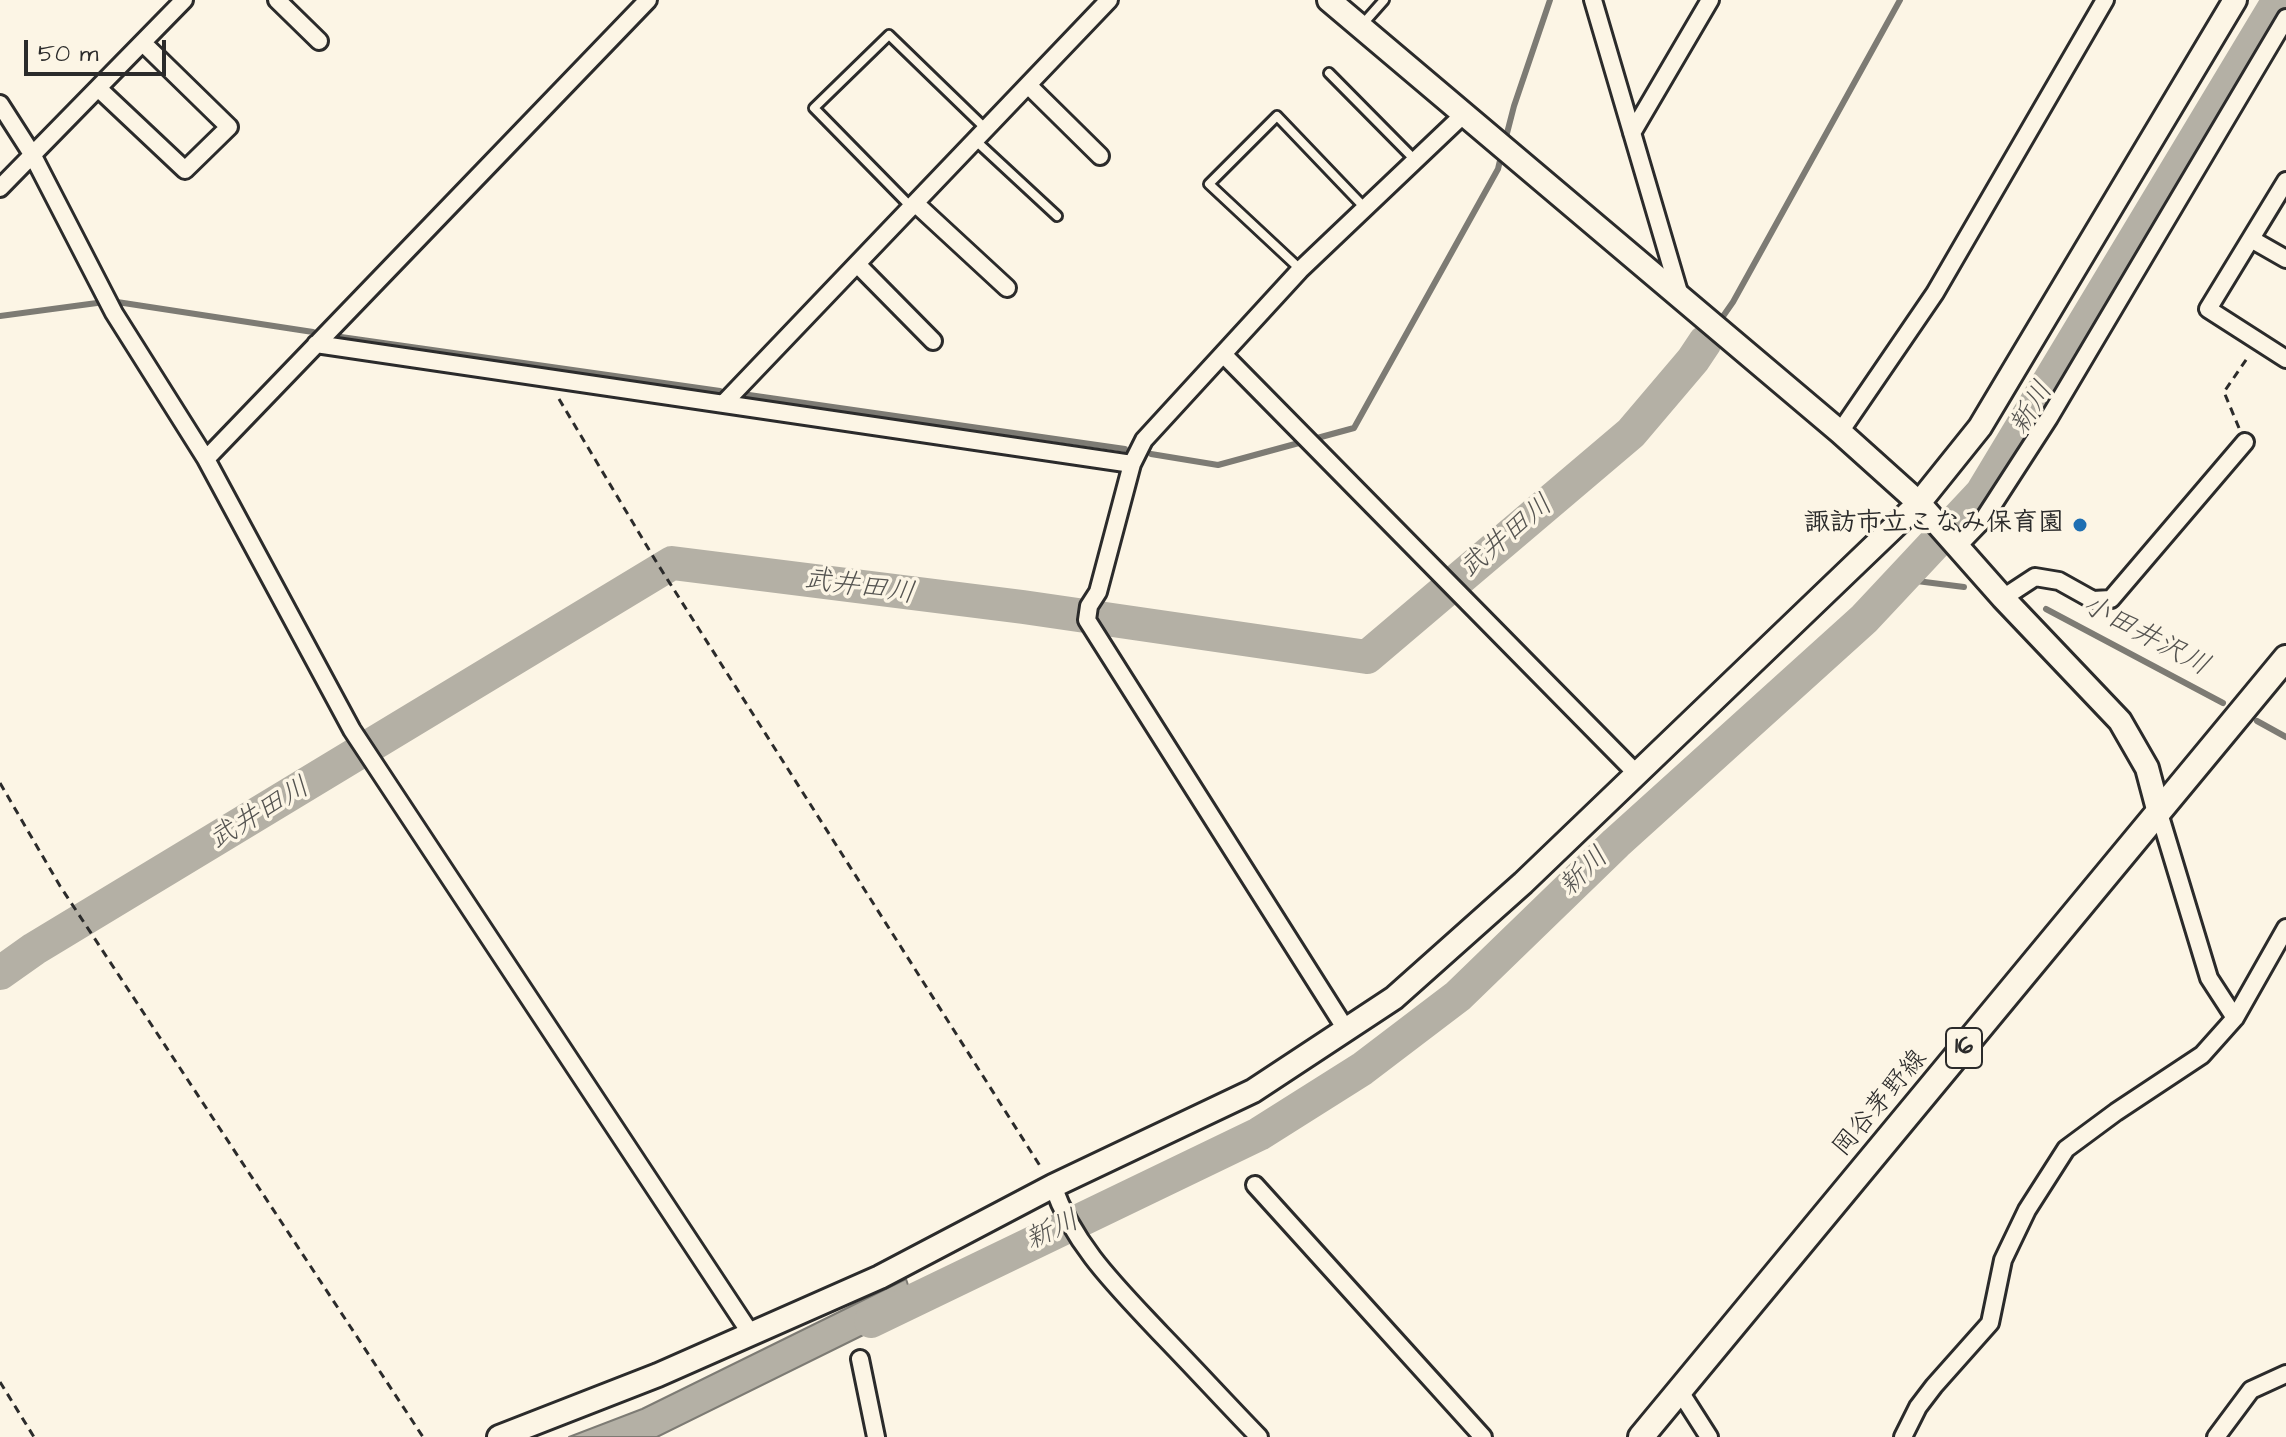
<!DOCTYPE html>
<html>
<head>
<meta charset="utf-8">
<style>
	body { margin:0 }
	#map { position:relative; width:2286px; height:1437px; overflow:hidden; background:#fcf5e5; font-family:"Architects Daughter",sans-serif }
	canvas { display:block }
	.scale { position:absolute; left:24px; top:40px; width:142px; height:36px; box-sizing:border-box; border:4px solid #2b2b2b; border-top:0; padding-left:10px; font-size:24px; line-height:28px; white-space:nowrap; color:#2b2b2b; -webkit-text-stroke:6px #fcf5e5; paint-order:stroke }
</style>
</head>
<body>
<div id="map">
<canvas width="2286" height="1437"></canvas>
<div class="scale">50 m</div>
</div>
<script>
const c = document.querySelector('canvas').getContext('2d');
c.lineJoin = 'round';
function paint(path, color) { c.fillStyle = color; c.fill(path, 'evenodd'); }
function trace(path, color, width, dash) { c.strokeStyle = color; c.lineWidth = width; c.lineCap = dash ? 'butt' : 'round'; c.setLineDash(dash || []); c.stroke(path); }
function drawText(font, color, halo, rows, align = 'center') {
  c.font = font + ' "Architects Daughter","Klee One",sans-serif'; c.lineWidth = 7; c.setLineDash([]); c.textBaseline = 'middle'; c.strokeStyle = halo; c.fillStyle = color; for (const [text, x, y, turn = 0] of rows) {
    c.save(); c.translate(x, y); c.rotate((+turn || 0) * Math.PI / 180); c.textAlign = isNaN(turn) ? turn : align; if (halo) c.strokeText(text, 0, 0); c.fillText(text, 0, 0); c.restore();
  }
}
const water = new Path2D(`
	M 906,1279 L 916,1309 L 657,1437 L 569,1437 L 642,1409 Z`);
const stream = new Path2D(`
	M 1505,141 L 1514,106 L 1550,0
	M 117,302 L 313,332
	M 0,316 L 97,303
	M 341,337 L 720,391
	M 1705,342 L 1733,302 L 1900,0
	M 749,395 L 1125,449
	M 1151,454 L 1218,465 L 1354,428 L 1498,169 L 1502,152
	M 1901,579 L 1964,587
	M 2046,609 L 2223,703
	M 2257,721 L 2286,737`);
const river = new Path2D(`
	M 0,973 L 34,949 L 672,563 L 1023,607 L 1367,657 L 1631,433 L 1693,360 L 1705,342
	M 871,1321 L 1259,1134 L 1362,1069 L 1458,996 L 1616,843 L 1864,619 L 1982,493 L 2279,0`);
const path = new Path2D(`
	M 559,399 L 657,563 L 1042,1169
	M 2239,428 L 2224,392 L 2248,357
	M 0,783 L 60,886 L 423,1437
	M 0,1382 L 34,1437`);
const lane = new Path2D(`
	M 1361,26 L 1384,0
	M 1329,73 L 1415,160
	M 975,140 L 1057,216
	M 911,207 L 814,108 L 889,35 L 986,129
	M 1300,269 L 1209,184 L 1277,116 L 1365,208`);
const street = new Path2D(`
	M 277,0 L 319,41
	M 1593,0 L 1681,299
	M 1028,85 L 1100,156
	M 99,89 L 185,170 L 229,127 L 143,43
	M 0,104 L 32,154 L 114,313 L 206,459 L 352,730 L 751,1334
	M 1632,133 L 1710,0
	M 2286,181 L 2208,309 L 2286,359
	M 0,188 L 184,0
	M 915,203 L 1007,288
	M 2251,239 L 2286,259
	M 857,264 L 933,341
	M 316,344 L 1132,464
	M 1224,355 L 1636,773
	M 723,404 L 1109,0
	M 1840,432 L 1935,293 L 2105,0
	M 206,459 L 648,0
	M 1958,546 L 1983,520 L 2049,418 L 2286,18
	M 2003,598 L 2035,577 L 2059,581 L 2093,600 L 2111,599 L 2245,442
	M 2159,813 L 2209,978 L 2235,1018
	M 1347,1031 L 1087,620 L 1089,606 L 1098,592 L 1132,464 L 1144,440 L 1300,270 L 1463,115
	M 1255,1185 L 1483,1437
	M 1053,1186 C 1074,1246 1118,1288 1161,1334 C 1194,1368 1226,1403 1259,1437
	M 860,1359 L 876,1437
	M 1679,1390 L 1709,1437
	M 1903,1437 L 1918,1407 L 1934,1386 L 1990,1323 L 2003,1260 L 2027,1210 L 2066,1149 L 2116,1112 L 2202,1055 L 2235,1018 L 2286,928
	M 2216,1437 L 2251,1390 L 2286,1374`);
const secondary = new Path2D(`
	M 1329,0 L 1840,432 L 1919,503 L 2003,598 L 2120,721 L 2147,768 L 2159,813
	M 499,1437 L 658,1375 L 880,1277 L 1053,1186 L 1253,1091 L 1394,998 L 1523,883 L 1919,503 L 1980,427 L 2235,0`);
const primary = new Path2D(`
	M 1641,1437 L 2286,658`);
const markers = [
	[2080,525,8,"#1f6fb2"]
];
const shields = [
	[1964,1048,36]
];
const shieldNames = [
	["16",1964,1048]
];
const poiNames = [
	["諏訪市立こなみ保育園",2064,525]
];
const streetNames = [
	["岡谷茅野線",1881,1104,-50]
];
const waterNames = [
	["新川",2033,409,-59],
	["武井田川",1507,538,-40],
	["武井田川",859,588,8],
	["小田井沢川",2145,637,28],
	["武井田川",260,815,-31],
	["新川",1585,873,-44],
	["新川",1053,1232,-25]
];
paint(water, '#b4b0a5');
trace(water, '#7d7b74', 2);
trace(stream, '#7d7b74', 6);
trace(river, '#b4b0a5', 34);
trace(lane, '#2b2b2b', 14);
trace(street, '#2b2b2b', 22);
trace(secondary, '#2b2b2b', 28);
trace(primary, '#2b2b2b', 30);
trace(path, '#2b2b2b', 3, [8, 6]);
trace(lane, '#fcf5e5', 8);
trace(street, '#fcf5e5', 16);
trace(secondary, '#fcf5e5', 22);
trace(primary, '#fcf5e5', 24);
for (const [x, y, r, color] of markers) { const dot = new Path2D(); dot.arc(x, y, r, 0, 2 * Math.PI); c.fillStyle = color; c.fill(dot); trace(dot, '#fcf5e5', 3); }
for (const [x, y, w] of shields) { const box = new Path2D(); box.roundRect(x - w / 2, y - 20, w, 40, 6); c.fillStyle = '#fcf5e5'; c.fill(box); trace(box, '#2b2b2b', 2); }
drawText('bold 24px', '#2b2b2b', null, shieldNames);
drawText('bold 26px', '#2b2b2b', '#fcf5e5', poiNames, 'right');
drawText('26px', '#2b2b2b', '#fcf5e5', streetNames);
drawText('italic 28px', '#545350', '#fcf5e5', waterNames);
</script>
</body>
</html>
